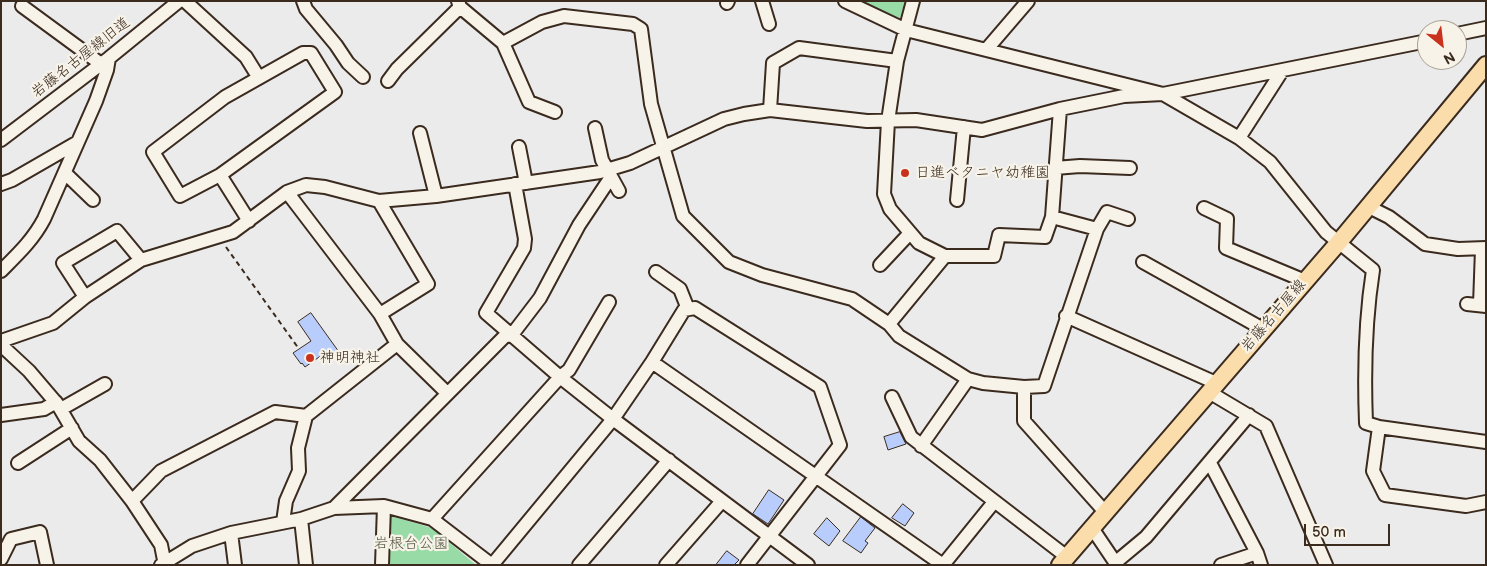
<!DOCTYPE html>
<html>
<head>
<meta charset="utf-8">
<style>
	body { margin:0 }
	#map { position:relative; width:1487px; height:566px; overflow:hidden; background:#ebebec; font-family:"Balsamiq Sans",sans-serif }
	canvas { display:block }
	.frame { position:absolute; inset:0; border:2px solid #3b2a1e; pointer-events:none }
	.north { position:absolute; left:1417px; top:20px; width:50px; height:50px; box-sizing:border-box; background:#f7f3e8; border:1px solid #aca397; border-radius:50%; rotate:151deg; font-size:14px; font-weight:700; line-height:20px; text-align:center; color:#3b2a1e }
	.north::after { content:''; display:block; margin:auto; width:18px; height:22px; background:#c8321e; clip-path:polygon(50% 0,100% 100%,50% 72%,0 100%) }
	.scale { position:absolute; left:1304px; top:524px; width:86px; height:22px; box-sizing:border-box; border:2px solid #3b2a1e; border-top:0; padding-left:6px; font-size:15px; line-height:18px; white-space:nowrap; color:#3b2a1e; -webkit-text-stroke:4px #f7f3e8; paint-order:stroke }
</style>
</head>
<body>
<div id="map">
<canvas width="1487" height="566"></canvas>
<div class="frame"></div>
<div class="north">N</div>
<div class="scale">50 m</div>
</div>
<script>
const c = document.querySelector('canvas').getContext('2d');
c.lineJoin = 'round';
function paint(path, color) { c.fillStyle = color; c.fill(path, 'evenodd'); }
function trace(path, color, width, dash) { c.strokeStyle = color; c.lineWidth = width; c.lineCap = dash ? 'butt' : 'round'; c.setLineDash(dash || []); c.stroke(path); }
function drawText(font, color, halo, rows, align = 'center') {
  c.font = font + ' "Balsamiq Sans","Klee One",sans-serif'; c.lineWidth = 4.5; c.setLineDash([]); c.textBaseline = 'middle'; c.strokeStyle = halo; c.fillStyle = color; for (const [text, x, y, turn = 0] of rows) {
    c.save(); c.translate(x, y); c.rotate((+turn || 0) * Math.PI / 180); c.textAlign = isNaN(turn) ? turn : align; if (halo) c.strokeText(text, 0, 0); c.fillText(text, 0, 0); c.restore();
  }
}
const green = new Path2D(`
	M 855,1 L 906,1 L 900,18 Z
	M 391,516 L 432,528 L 476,565 L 388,565 Z`);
const building = new Path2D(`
	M 311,313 L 339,352 L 326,361 L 322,355 L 305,367 L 302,363 L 301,364 L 293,353 L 311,341 L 298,322 Z
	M 900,432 L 906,444 L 888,450 L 884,437 Z
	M 769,490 L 784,500 L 768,524 L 753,514 Z
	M 903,504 L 914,513 L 905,526 L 892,518 Z
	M 861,517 L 875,528 L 865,541 L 868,543 L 861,553 L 843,541 Z
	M 827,518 L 840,531 L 829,546 L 814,534 Z
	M 727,551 L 739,560 L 734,565 L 716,565 Z`);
const path = new Path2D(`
	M 226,247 L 299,349`);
const minor = new Path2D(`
	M 185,1 L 246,57 L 259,78
	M 303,1 L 306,9 L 336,45 L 348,63 L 363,77
	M 458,1 L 460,7 L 503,43 L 542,22 L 564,16 L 633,24 L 641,29 L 651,104 L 683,216 L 729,262 L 762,275 L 852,299 L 889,324 L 899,336 L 968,379 L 983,383 L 1024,387 L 1044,386 L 1097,229 L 1052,217 L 1060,109
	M 762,1 L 769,24
	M 845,1 L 906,30 L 1163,94 L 1239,138 L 1270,162 L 1326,232 L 1373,270 C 1365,321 1364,372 1366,423 L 1379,427 L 1486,442
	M 727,3 L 728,1
	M 22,6 L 101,64
	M 1457,34 L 1486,28
	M 503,43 L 529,102 L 555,112
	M 986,50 L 1028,1
	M 303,53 L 311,53 L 335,92 L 220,175 L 180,196 L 153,152 L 225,97 Z
	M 388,81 L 397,69 L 460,7
	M 770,110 L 773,63 L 799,48 L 897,61
	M 595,128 L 602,160 L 619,191
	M 420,133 L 436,196
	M 1239,138 L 1282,71
	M 1,140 L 109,58 L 179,1
	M 519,147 L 526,183
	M 1055,168 L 1080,166 L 1130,168
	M 65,173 L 93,200
	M 220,175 L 249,221
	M 1,184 L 12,180 L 78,142
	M 515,184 L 525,239 L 524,248 L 486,313 L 560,377 L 613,419 L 808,565
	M 287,192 L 380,314 L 397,344 L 447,393
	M 957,200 L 964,127
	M 379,201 L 428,284 L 380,314
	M 1369,207 L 1389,217 L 1425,244 L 1458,249 L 1486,248
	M 1204,208 L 1227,219 L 1226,248 L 1305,281
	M 1097,229 L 1107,212 L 1128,219
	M 945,256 L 994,256 L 999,235 L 1045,237 L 1052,217
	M 1143,262 L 1263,329
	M 880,265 L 910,233
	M 1,271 C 18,254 33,240 44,219 L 96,101 L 107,70 L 109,58
	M 656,272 L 680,289 L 688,309
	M 85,297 L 63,263 L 117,231 L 141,260
	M 1467,304 L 1486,306
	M 1480,305 L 1482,249
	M 1066,316 L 1216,383
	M 889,324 L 945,256 L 919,243 L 890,209 L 884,194 L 888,121 L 897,61 L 913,1
	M 511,336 L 540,298 L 579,225 L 611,177
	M 1,341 L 53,323 L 85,297 L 141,260 L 233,232 L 287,192 L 306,185 L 325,187 L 379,201 L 436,196 L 600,172 L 630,163 L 724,119 L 744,114 L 770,110 L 867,121 L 916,120 L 982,130 L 1060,109 L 1124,96 L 1163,94 L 1427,41
	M 1,345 L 29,371 L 58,405 L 79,441 L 100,460 L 132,501 L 161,545 L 165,565
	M 652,362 L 943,565 L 994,502
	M 1024,387 L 1024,421 L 1105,512
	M 1209,392 L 1266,426 L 1326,565
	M 892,397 L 911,437 L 1067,557
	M 61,409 L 105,384
	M 1,415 L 44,409 L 56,402
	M 1379,427 L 1373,471 L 1385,495 L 1466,506 L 1486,502
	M 921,446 L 968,379
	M 18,463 L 72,428
	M 1210,463 L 1257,553 L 1261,565
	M 132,501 L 161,471 L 275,412 L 306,416
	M 334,508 L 508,333
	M 301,519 L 306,565
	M 432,519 L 560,377 L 569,370 L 609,302
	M 283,522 L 286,501 L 299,471 L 298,448 L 306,416 L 397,344
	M 1092,528 L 1117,565
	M 231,533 L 235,565
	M 1,559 L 11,539 L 40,532 L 47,565
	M 1116,562 L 1146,537 L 1249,415
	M 161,565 L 192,546 L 231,533 L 301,519 L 334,508 L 384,506 L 432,519 L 492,565 L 613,419 L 652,362 L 684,310 L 695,308 L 820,387 L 840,445 L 747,565
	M 382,565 L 384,506
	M 579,565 L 669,460
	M 666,565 L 722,501
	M 1221,565 L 1257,553`);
const major = new Path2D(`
	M 1060,565 L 1339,242 L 1486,65`);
const markers = [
	[905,173,5,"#c8321e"],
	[310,358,5,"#c8321e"]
];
const streetNames = [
	["岩藤名古屋線旧道",81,58,-38],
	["岩藤名古屋線",1274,316,-49]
];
const poiNames = [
	["日進ベタニヤ幼稚園",915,173],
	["神明神社",320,358]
];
const parkNames = [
	["岩根台公園",411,544]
];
paint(green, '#99dba6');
paint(building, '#b9cdfc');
trace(building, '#3b2a1e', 1);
trace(minor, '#3b2a1e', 16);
trace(major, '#3b2a1e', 20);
trace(path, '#3b2a1e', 2, [5, 4]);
trace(minor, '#f7f3e8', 12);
trace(major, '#faddab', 16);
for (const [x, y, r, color] of markers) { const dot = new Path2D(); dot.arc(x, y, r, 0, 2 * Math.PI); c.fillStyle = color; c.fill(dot); trace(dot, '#f7f3e8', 2); }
drawText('15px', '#3b2a1e', '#f7f3e8', streetNames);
drawText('15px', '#3b2a1e', '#f7f3e8', poiNames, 'left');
drawText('15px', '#525640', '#f7f3e8', parkNames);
</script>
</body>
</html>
